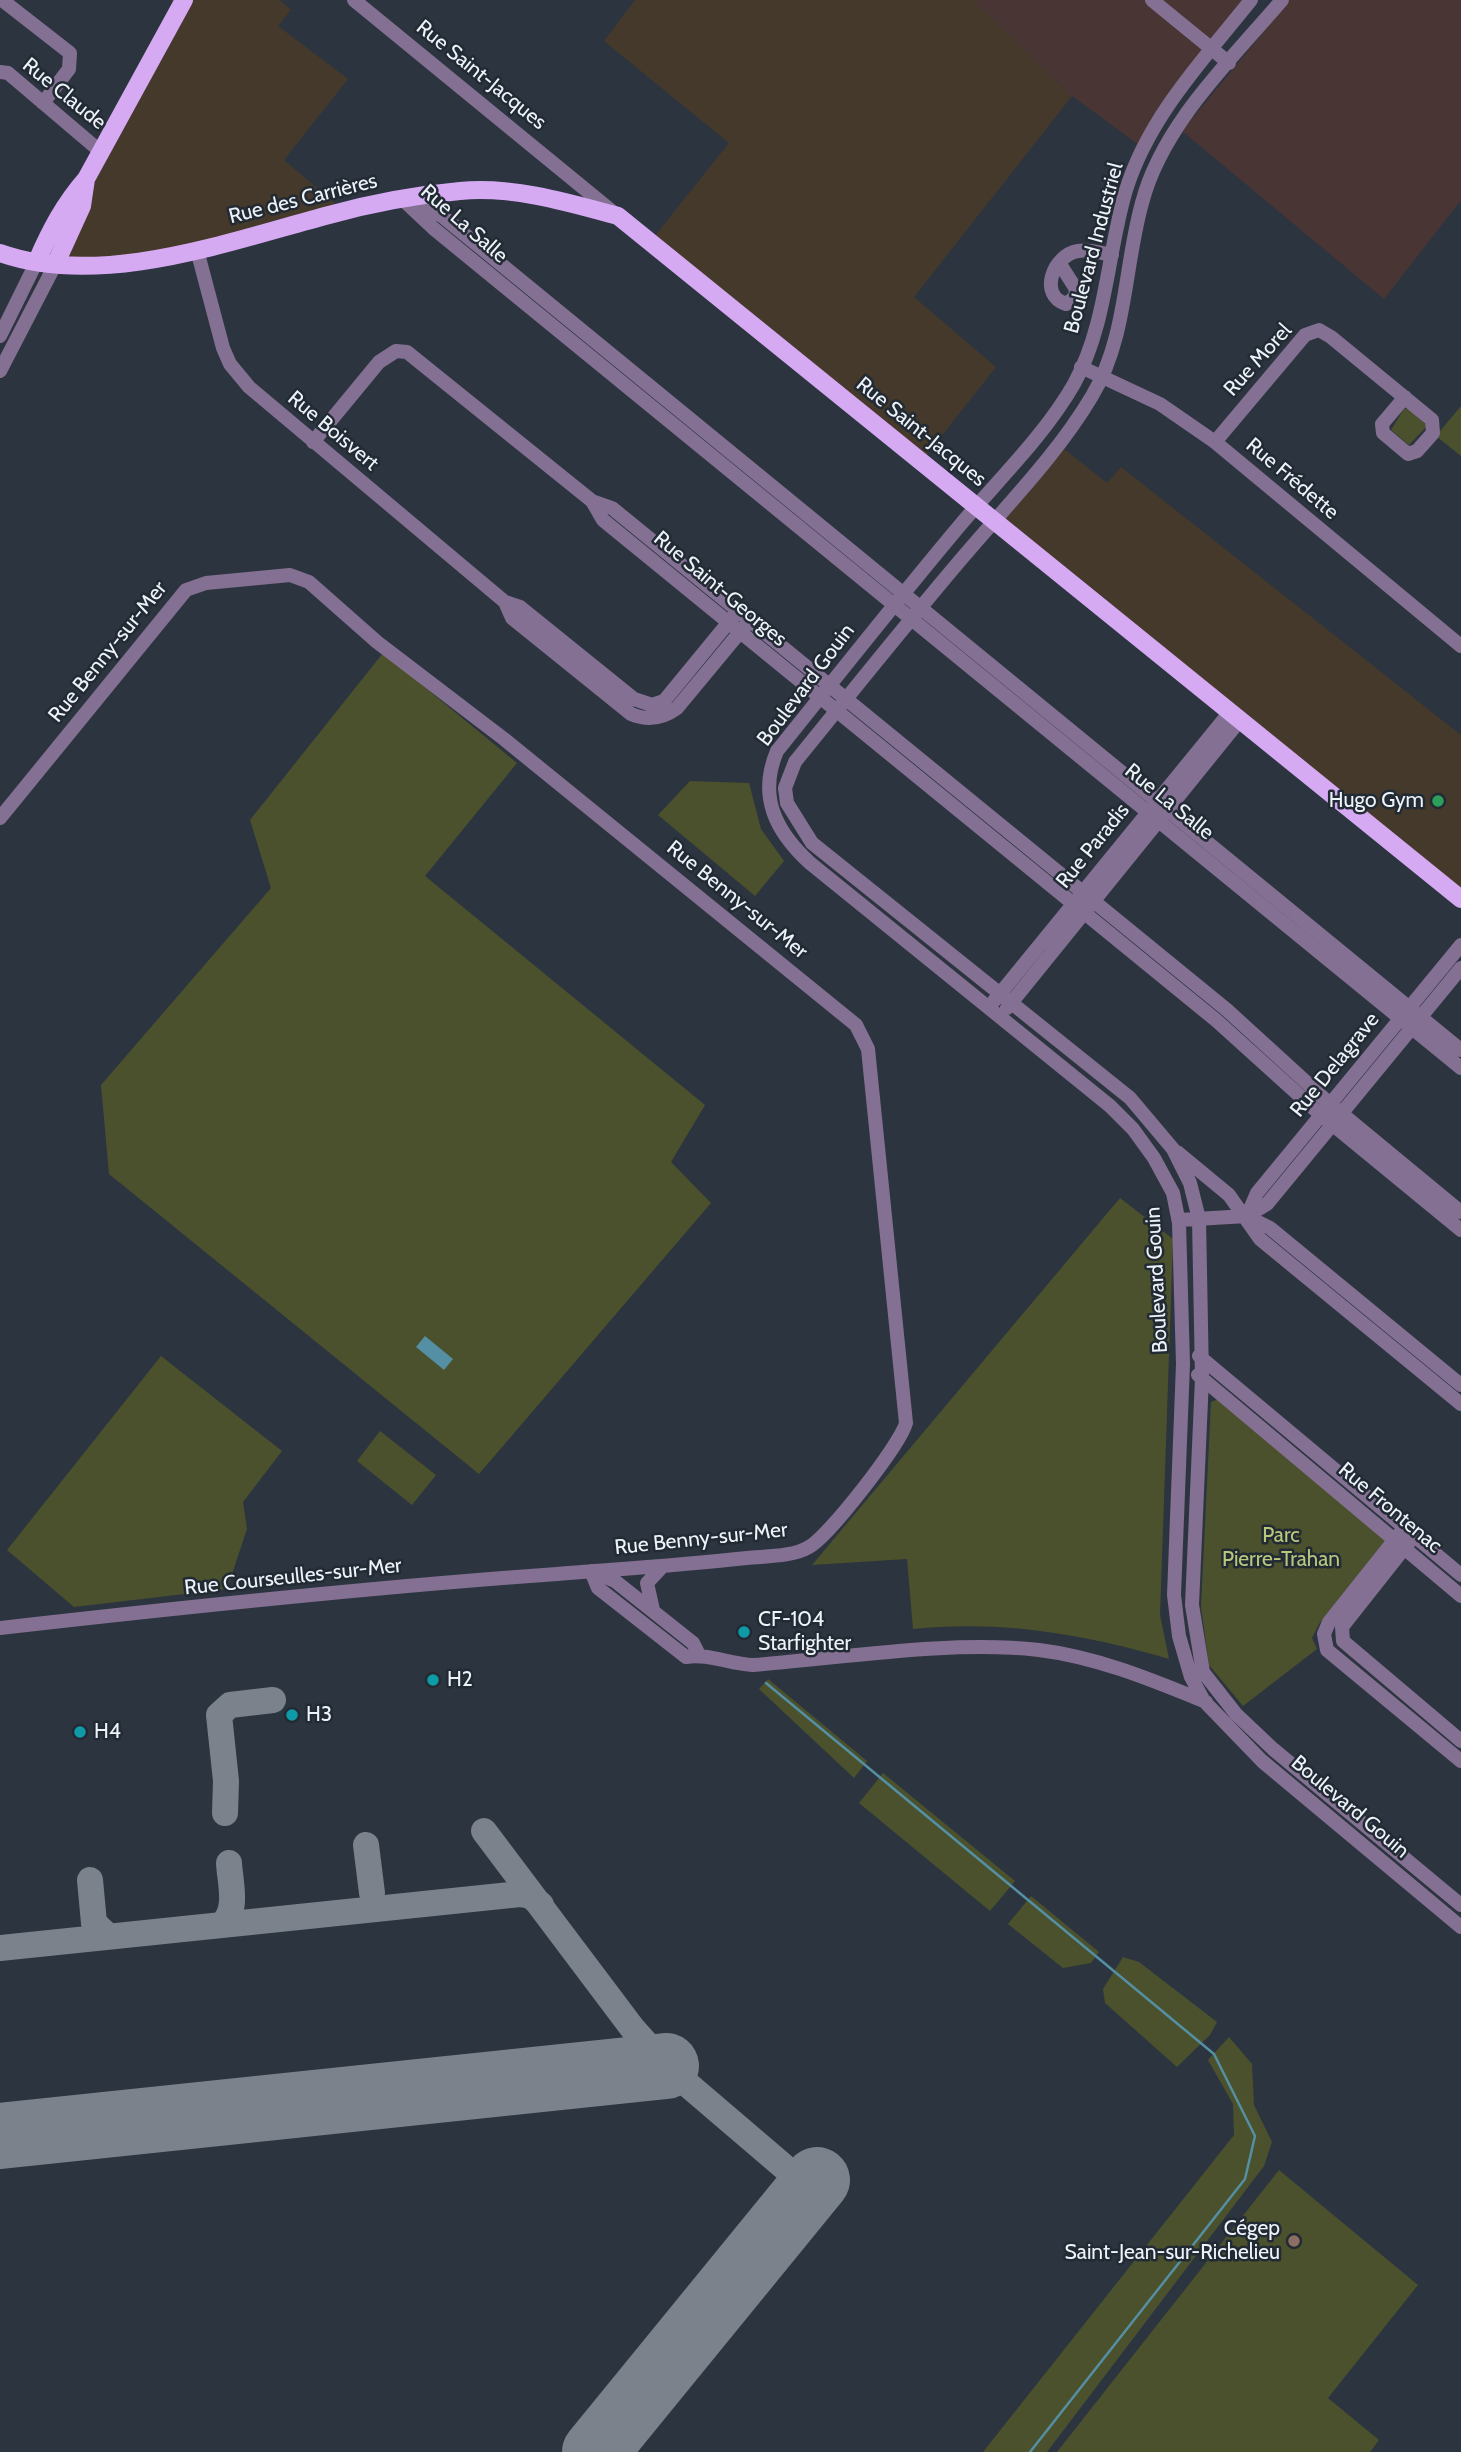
<!DOCTYPE html>
<html>
<head>
<meta charset="utf-8">
<style>
	body { margin:0 }
	canvas { display:block; background:#2c343f }
</style>
</head>
<body>
<canvas width="1461" height="2452"></canvas>
<script>
const c = document.querySelector('canvas').getContext('2d');
c.lineJoin = 'round';
function paint(path, color) { c.fillStyle = color; c.fill(path, 'evenodd'); }
function trace(path, color, width, dash) { c.strokeStyle = color; c.lineWidth = width; c.lineCap = dash ? 'butt' : 'round'; c.setLineDash(dash || []); c.stroke(path); }
function drawText(font, color, halo, rows, align = 'center') {
  c.font = font + ' Cabin,sans-serif'; c.lineWidth = 5; c.setLineDash([]); c.textBaseline = 'middle'; c.strokeStyle = halo; c.fillStyle = color; for (const [text, x, y, turn = 0] of rows) {
    c.save(); c.translate(x, y); c.rotate((+turn || 0) * Math.PI / 180); c.textAlign = isNaN(turn) ? turn : align; if (halo) c.strokeText(text, 0, 0); c.fillText(text, 0, 0); c.restore();
  }
}
const commercial = new Path2D(`
	M 170,0 L 280,0 L 291,10 L 278,26 L 348,79 L 284,160 L 344,211 L 197,250 L 56,263 L 179,7 Z
	M 635,0 L 973,0 L 1072,96 L 914,297 L 996,367 L 921,462 L 650,242 L 729,143 L 604,41 Z
	M 1059,445 L 1107,483 L 1121,467 L 1461,735 L 1461,899 L 994,521 Z`);
const industrial = new Path2D(`
	M 973,0 L 1252,0 L 1142,147 L 1072,96 Z
	M 1290,0 L 1461,0 L 1461,200 L 1384,299 L 1182,131 Z`);
const green = new Path2D(`
	M 1461,406 L 1461,456 L 1436,436 Z
	M 1409,408 L 1427,426 L 1409,445 L 1391,430 L 1404,409 Z
	M 383,653 L 517,763 L 425,876 L 705,1105 L 671,1162 L 711,1203 L 479,1474 L 109,1174 L 101,1085 L 271,888 L 250,820 Z
	M 690,781 L 749,783 L 761,829 L 784,861 L 755,896 L 658,815 Z
	M 1120,1198 L 1173,1239 L 1160,1615 L 1169,1659 C 1084,1634 1002,1620 913,1629 L 907,1559 L 812,1565 Z
	M 161,1356 L 282,1451 L 243,1502 L 247,1529 L 227,1589 L 74,1607 L 7,1550 Z
	M 1226,1396 L 1387,1538 L 1319,1624 L 1312,1638 L 1317,1649 L 1243,1706 L 1209,1665 L 1201,1607 L 1211,1402 Z
	M 380,1431 L 436,1475 L 412,1505 L 357,1461 Z
	M 768,1679 L 867,1761 L 854,1778 L 759,1689 Z
	M 883,1773 L 1015,1881 L 990,1911 L 859,1803 Z
	M 1031,1896 L 1099,1952 L 1091,1963 L 1063,1968 L 1008,1924 Z
	M 1123,1957 L 1139,1962 L 1217,2022 L 1210,2035 L 1177,2067 L 1105,2003 L 1103,1989 Z
	M 1229,2037 L 1252,2064 L 1254,2105 L 1272,2142 L 1264,2166 L 1047,2452 L 983,2452 L 1234,2135 L 1233,2104 L 1208,2060 Z
	M 1279,2170 L 1418,2285 L 1328,2398 L 1379,2440 L 1370,2452 L 1057,2452 Z`);
const water = new Path2D(`
	M 425,1336 L 453,1359 L 444,1370 L 416,1347 Z`);
const stream = new Path2D(`
	M 766,1683 L 1214,2054 L 1255,2136 L 1245,2179 L 1030,2452`);
const taxiway = new Path2D(`
	M 225,1813 L 226,1781 L 219,1715 L 230,1705 L 273,1700
	M 484,1831 L 633,2029 L 666,2066 L 810,2189
	M 366,1845 L 372,1893
	M 90,1880 L 94,1923 L 108,1936
	M 221,1925 C 239,1911 230,1883 229,1863
	M 0,1948 L 520,1894 L 531,1896 L 541,1905`);
const runway = new Path2D(`
	M 0,2136 L 666,2066
	M 595,2452 L 817,2180`);
const minor = new Path2D(`
	M 2,0 L 70,53 L 69,69 L 43,103
	M 354,0 L 614,213
	M 1152,0 L 1229,63
	M 1251,0 C 1204,59 1149,116 1126,190 C 1107,254 1107,324 1074,384 C 1044,436 999,479 961,524 C 898,599 838,675 777,751 C 758,796 775,831 810,863 L 1110,1106 L 1133,1129 L 1154,1158 L 1173,1193 L 1179,1223 L 1183,1364 L 1174,1595 L 1179,1636 L 1191,1677 L 1204,1701 L 1262,1761 L 1461,1927
	M 1282,0 C 1231,60 1162,125 1142,203 C 1124,267 1127,338 1092,396 C 1057,455 1007,505 963,557 C 906,624 851,693 795,762 L 785,788 L 787,803 L 812,843 L 1130,1098 L 1173,1149 L 1190,1183 L 1199,1219 L 1202,1378 L 1192,1605 L 1203,1672 L 1236,1714 L 1273,1749 L 1461,1905
	M 0,72 L 8,73 L 101,152
	M 401,198 L 433,228 L 1461,1068
	M 412,203 L 442,216 L 1461,1050
	M 197,250 L 223,348 L 230,364 L 249,387 L 505,602 L 520,607 L 634,699 L 652,705 L 664,701 L 733,617
	M 1060,264 L 1076,289 L 1075,297 L 1066,304 C 1038,295 1053,255 1078,251 C 1089,249 1101,253 1112,255
	M 0,336 L 37,261
	M 1081,367 L 1160,404 L 1215,442 L 1461,646
	M 0,371 L 56,263
	M 313,442 L 379,362 L 396,351 L 407,352 L 592,501 L 612,508 L 1227,1010 L 1330,1104 L 1461,1212
	M 1215,442 L 1305,335 L 1319,330 L 1331,337 L 1432,420 L 1433,433 L 1417,451 L 1408,454 L 1383,433 L 1382,424 L 1405,397
	M 592,501 L 603,520 L 1217,1021 L 1321,1115 L 1461,1230
	M 505,602 L 512,618 L 631,714 C 648,721 662,719 677,708 L 745,626
	M 0,818 L 186,590 L 206,583 L 290,575 L 309,582 L 377,642 L 504,739 L 856,1025 L 868,1049 L 906,1423 C 900,1445 828,1537 809,1547 C 792,1557 766,1556 747,1558 C 684,1565 621,1569 557,1574 C 371,1587 185,1607 0,1628
	M 994,1001 L 1230,712
	M 1007,1008 L 1240,720
	M 1177,1152 L 1229,1195 L 1260,1239 L 1461,1404
	M 1247,1216 L 1257,1193 L 1461,945
	M 1248,1217 L 1270,1228 L 1461,1385
	M 1179,1220 L 1247,1216 L 1267,1204 L 1461,968
	M 1199,1356 L 1461,1575
	M 1198,1375 L 1461,1596
	M 1399,1534 L 1329,1622 L 1324,1634 L 1327,1650 L 1461,1761
	M 1410,1541 L 1342,1627 L 1343,1641 L 1461,1741
	M 591,1571 L 598,1588 L 686,1657 C 707,1653 730,1664 753,1665 C 842,1658 951,1640 1039,1650 C 1097,1657 1152,1680 1206,1702
	M 594,1572 L 615,1581 L 693,1643 L 699,1655
	M 653,1610 L 647,1583 L 662,1567`);
const major = new Path2D(`
	M 0,253 C 101,289 230,241 329,215 C 372,203 416,195 460,191 C 513,186 567,202 618,216 L 1461,899
	M 37,261 C 50,231 64,204 86,179 L 184,0
	M 56,263 L 82,206 L 86,179`);
const markers = [
	[1438,801,7,"#2e9e5b"],
	[744,1632,7,"#0f9aa8"],
	[433,1680,7,"#0f9aa8"],
	[292,1715,7,"#0f9aa8"],
	[80,1732,7,"#0f9aa8"],
	[1294,2241,7,"#8d6e63"]
];
const streetNames = [
	["Rue Saint-Jacques",481,75,39],
	["Rue Claude",64,94,39],
	["Rue des Carrières",303,199,-14],
	["Rue La Salle",464,224,41],
	["Boulevard Industriel",1094,248,-75],
	["Rue Morel",1258,360,-48],
	["Rue Boisvert",333,431,40],
	["Rue Saint-Jacques",921,432,39],
	["Rue Frédette",1292,479,40],
	["Rue Saint-Georges",720,589,40],
	["Rue Benny-sur-Mer",108,652,-51],
	["Boulevard Gouin",806,685,-53],
	["Rue La Salle",1169,802,39],
	["Rue Paradis",1093,846,-51],
	["Rue Benny-sur-Mer",737,900,39],
	["Rue Delagrave",1335,1065,-51],
	["Boulevard Gouin",1157,1280,-93],
	["Rue Frontenac",1390,1508,40],
	["Rue Benny-sur-Mer",701,1539,-6],
	["Rue Courseulles-sur-Mer",293,1577,-6],
	["Boulevard Gouin",1350,1807,40]
];
const poiNames = [
	["Hugo Gym",1424,801,"right"],
	["CF-104",758,1620],
	["Starfighter",758,1644],
	["H2",447,1680],
	["H3",306,1715],
	["H4",94,1732],
	["Cégep",1280,2229,"right"],
	["Saint-Jean-sur-Richelieu",1280,2253,"right"]
];
const parkNames = [
	["Parc",1281,1536],
	["Pierre-Trahan",1281,1560]
];
paint(commercial, '#44392a');
paint(industrial, '#4a3535');
paint(green, '#4a512c');
paint(water, '#548fa3');
trace(stream, '#548fa3', 2.5);
trace(taxiway, '#7b828b', 26);
trace(runway, '#7b828b', 66);
trace(minor, '#847093', 14);
trace(major, '#d5aaf3', 18);
for (const [x, y, r, color] of markers) { const dot = new Path2D(); dot.arc(x, y, r, 0, 2 * Math.PI); c.fillStyle = color; c.fill(dot); trace(dot, '#222a34', 2.5); }
drawText('21px', '#eef3fa', '#222a34', streetNames);
drawText('21px', '#eef3fa', '#222a34', poiNames, 'left');
drawText('21px', '#b9c77d', '#222a34', parkNames);
</script>
</body>
</html>
